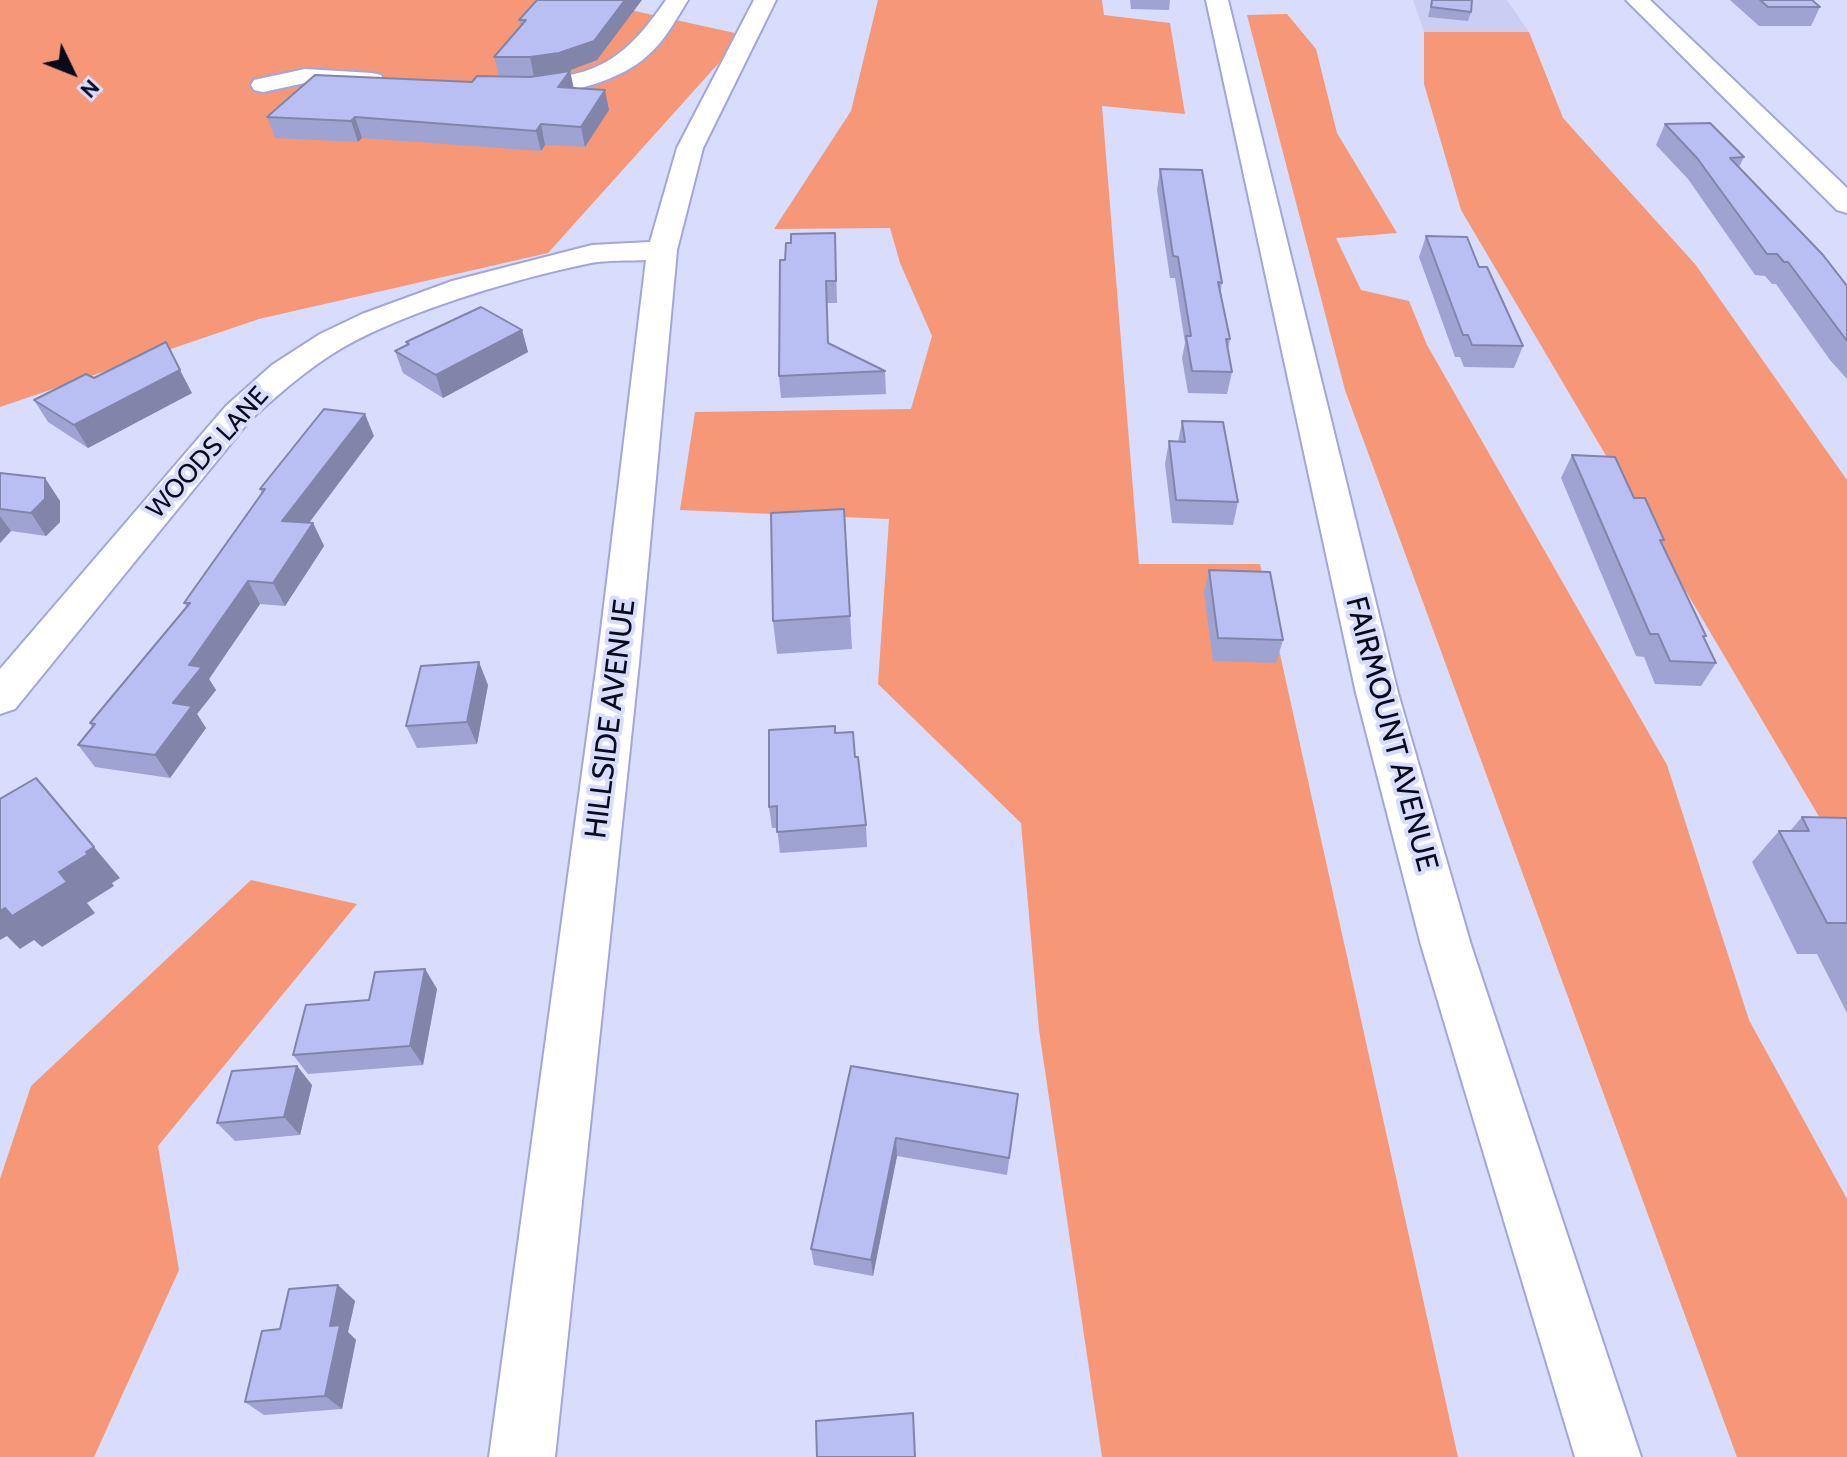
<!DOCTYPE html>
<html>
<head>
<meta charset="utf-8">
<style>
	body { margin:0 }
	#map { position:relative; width:1847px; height:1457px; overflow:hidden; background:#d8dcfd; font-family:Cabin,sans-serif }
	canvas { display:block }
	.north { position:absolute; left:32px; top:32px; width:80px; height:80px; -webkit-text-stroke:6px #d8dcfd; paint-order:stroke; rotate:133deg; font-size:22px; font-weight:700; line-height:32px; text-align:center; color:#090a1c }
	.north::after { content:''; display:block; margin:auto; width:28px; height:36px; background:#090a1c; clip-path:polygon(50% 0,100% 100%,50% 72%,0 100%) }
</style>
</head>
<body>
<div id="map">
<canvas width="1847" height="1457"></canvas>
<div class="north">N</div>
</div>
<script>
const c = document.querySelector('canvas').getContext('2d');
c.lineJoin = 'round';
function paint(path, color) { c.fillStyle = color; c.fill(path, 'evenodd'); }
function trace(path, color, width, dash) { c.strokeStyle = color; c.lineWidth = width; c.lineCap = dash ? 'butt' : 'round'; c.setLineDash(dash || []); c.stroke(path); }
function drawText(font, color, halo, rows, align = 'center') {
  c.font = font + ' Cabin,sans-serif'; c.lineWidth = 8; c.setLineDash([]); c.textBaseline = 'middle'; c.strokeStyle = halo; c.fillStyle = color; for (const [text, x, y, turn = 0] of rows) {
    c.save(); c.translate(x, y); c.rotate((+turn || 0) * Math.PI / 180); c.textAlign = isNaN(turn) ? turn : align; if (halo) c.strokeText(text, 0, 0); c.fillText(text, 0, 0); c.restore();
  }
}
const built = new Path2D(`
	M 1413,0 L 1507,0 L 1529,32 L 1424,32 Z`);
const green = new Path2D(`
	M 0,0 L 585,0 L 744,35 L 548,253 L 259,319 L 0,407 Z
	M 878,0 L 1102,0 L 1104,15 L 1170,23 L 1185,114 L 1102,106 L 1139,564 L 1260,564 L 1458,1457 L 1102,1457 L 1039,1030 L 1021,823 L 878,684 L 889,519 L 680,510 L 695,412 L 911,409 L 932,336 L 900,263 L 890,228 L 774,229 L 851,111 Z
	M 1287,14 L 1316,49 L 1337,133 L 1397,233 L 1336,238 L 1361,290 L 1409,301 L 1427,345 L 1667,765 L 1749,1020 L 1847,1199 L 1847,1457 L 1737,1457 L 1345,390 L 1247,15 Z
	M 1424,32 L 1529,32 L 1563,118 L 1695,264 L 1847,480 L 1847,864 L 1461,210 L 1424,84 Z
	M 251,880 L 357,904 L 158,1146 L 179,1270 L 94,1457 L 0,1457 L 0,1179 L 31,1086 Z`);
const minor = new Path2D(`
	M 666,0 L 688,0 C 676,19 665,41 647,56 C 617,84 545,102 504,92 L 501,87 L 504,82 L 513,80 C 592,79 621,65 666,0 Z
	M 754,0 L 776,0 L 703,148 L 677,250 L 639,663 L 555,1457 L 489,1457 L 597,663 L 646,260 C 628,261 608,260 591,263 C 517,278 406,311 342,348 C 308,368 279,394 250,420 L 15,709 L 0,714 L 0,669 L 226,406 L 272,365 L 320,334 L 362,314 L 452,281 L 592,245 L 650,242 L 677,148 Z
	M 1626,0 L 1650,0 L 1847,188 L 1847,213 L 1837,210 Z
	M 305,69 L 372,73 L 381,75 L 384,80 L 381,85 L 372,87 L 305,83 L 263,92 L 254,90 L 251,85 L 254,80 Z`);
const secondary = new Path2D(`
	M 1206,0 L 1228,0 L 1398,693 L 1471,945 L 1641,1457 L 1575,1457 L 1421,945 L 1356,693 Z`);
const wall = new Path2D(`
	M 537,0 L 597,60 L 568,71 L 570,71 L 574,88 L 609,110 L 585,147 L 545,145 L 541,151 L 362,138 L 358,142 L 275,138 L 267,117 L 499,76 L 494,57 L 521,26 L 519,20 Z
	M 1130,0 L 1170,0 L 1169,10 L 1131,9 Z
	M 1432,0 L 1471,12 L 1468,21 L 1428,17 Z
	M 1730,0 L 1812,0 L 1820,7 L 1811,26 L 1759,26 Z
	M 1665,124 L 1744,157 L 1739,167 L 1847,286 L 1847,379 L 1830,360 L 1776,284 L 1772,284 L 1765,276 L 1755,275 L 1688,179 L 1656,145 Z
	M 1160,169 L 1222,283 L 1220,293 L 1230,339 L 1228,349 L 1232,372 L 1227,394 L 1188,393 L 1182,358 L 1185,343 L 1175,278 L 1170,278 L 1157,190 Z
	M 835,233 L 837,303 L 827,303 L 828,343 L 885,371 L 886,394 L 781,398 L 779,376 L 785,260 L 791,243 Z
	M 1426,236 L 1479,267 L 1523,346 L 1514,368 L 1464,367 L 1460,357 L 1455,357 L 1419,257 Z
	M 522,330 L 528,352 L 443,398 L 403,373 L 395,351 L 407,345 L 406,342 Z
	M 94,378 L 192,393 L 88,448 L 48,422 L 34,400 Z
	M 1182,421 L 1238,502 L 1233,525 L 1172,523 L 1165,464 L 1169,441 L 1178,442 Z
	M 374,436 L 309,523 L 313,523 L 324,546 L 285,606 L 260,604 L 209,679 L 216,690 L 197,714 L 206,728 L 170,778 L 95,767 L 78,745 L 92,727 L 90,723 L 187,607 L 184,603 L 262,494 L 260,489 Z
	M 1572,455 L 1634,498 L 1664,540 L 1662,544 L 1706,636 L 1704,638 L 1716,663 L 1701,686 L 1655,684 L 1644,657 L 1636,656 L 1561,478 Z
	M 0,473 L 60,501 L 60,522 L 46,536 L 11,531 L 0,543 Z
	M 844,509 L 852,649 L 777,654 L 773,621 Z
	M 1209,570 L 1283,640 L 1276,663 L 1213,661 L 1204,593 Z
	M 488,685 L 477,744 L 417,748 L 406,726 Z
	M 835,733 L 855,757 L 866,825 L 867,847 L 780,853 L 777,828 L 772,828 L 769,807 Z
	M 1802,817 L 1847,818 L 1847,1013 L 1817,954 L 1797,954 L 1752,862 L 1779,831 L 1790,831 Z
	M 425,969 L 437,989 L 423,1065 L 308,1074 L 293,1055 L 369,1000 Z
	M 297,1066 L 312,1085 L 300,1135 L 235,1141 L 217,1123 Z
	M 851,1066 L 1018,1094 L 1007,1175 L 897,1156 L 873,1276 L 814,1265 L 811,1249 Z
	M 338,1285 L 355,1301 L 348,1332 L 356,1340 L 342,1409 L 264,1415 L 245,1402 L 280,1329 Z`);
const shadedWall = new Path2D(`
	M 625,0 L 642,0 L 597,60 L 563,73 L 534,77 L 530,57 Z
	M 570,71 L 574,91 L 558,87 Z
	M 605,90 L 609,110 L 585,147 L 581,127 Z
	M 355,117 L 362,138 L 358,142 L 351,121 Z
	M 541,124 L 545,145 L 541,151 L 536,131 Z
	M 522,330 L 528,352 L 443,398 L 436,375 Z
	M 180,370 L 192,393 L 88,448 L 74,425 Z
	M 365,414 L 374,436 L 293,544 L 282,521 Z
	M 45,478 L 60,501 L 60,522 L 46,536 L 31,513 Z
	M 0,516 L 11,531 L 0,543 Z
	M 313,523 L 324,546 L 285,606 L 273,583 Z
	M 248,581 L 260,604 L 209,679 L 216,690 L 197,714 L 206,728 L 170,778 L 155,755 L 173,703 L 189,665 Z
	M 479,662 L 488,685 L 477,744 L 467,722 Z
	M 94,847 L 120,878 L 112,883 L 114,886 L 87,903 L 95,913 L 42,947 L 34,940 L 20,949 L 7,936 L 0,940 L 0,911 L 59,872 Z
	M 425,969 L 437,989 L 423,1065 L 410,1046 Z
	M 297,1066 L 312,1085 L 300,1135 L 284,1117 Z
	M 896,1138 L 897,1156 L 873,1276 L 871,1260 Z
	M 338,1285 L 355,1301 L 348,1332 L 356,1340 L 342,1409 L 325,1396 L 330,1326 Z`);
const building = new Path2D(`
	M 537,0 L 625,0 L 594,41 L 559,53 L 530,57 L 494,57 L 526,20 L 519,20 Z
	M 1432,0 L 1472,0 L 1471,12 L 1431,7 Z
	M 1760,0 L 1812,0 L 1820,7 L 1768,7 Z
	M 570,71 L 558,87 L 605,90 L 581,127 L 541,124 L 536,131 L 355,117 L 351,121 L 267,117 L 315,75 L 472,82 L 477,76 L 530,77 Z
	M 1710,123 L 1744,157 L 1730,158 L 1823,255 L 1847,286 L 1847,341 L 1788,262 L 1784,262 L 1777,254 L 1767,254 L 1697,158 L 1665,124 Z
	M 1160,169 L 1202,170 L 1222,283 L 1218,282 L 1230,339 L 1226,339 L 1232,372 L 1192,371 L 1186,336 L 1191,336 L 1178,257 L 1173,256 Z
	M 835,233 L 836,281 L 826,281 L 828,343 L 885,371 L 779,376 L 780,260 L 785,260 L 786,243 L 791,243 L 791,234 Z
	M 1426,236 L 1467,237 L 1479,267 L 1487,267 L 1523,346 L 1472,345 L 1468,335 L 1463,335 Z
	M 481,307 L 522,330 L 436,375 L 395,351 L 409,344 L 406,342 Z
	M 166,342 L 180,370 L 74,425 L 34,400 L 86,374 L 94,378 Z
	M 324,409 L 365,414 L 282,521 L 313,523 L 273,583 L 248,581 L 189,665 L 202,667 L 173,703 L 192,706 L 155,755 L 78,745 L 95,724 L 90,723 L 190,603 L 184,603 L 265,489 L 260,489 Z
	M 1182,421 L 1223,422 L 1238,502 L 1176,500 L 1169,441 L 1185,442 Z
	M 1572,455 L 1615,457 L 1634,498 L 1645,498 L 1664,540 L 1660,540 L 1706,636 L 1703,636 L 1716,663 L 1670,661 L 1658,634 L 1650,634 Z
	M 0,473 L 45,478 L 45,499 L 31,513 L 0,509 Z
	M 844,509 L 850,616 L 773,621 L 771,513 Z
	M 1209,570 L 1270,572 L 1283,640 L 1218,638 Z
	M 479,662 L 467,722 L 406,726 L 421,666 Z
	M 835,726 L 835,733 L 853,732 L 855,757 L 858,757 L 866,825 L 777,832 L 777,806 L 769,807 L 769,730 Z
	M 36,778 L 94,847 L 86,852 L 88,854 L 59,872 L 67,882 L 12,916 L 5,908 L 0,911 L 0,799 Z
	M 1802,817 L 1847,818 L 1847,923 L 1827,923 L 1779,831 L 1809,831 Z
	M 425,969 L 410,1046 L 293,1055 L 306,1005 L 369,1000 L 375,972 Z
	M 297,1066 L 284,1117 L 217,1123 L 232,1071 Z
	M 851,1066 L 1018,1094 L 1009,1158 L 896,1138 L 871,1260 L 811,1249 Z
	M 338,1285 L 330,1326 L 340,1325 L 325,1396 L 245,1402 L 262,1331 L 280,1329 L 289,1289 Z
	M 913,1413 L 915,1457 L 817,1457 L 816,1421 Z`);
const farStreetnames = [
	["WOODS LANE",208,453,-48]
];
const streetNames = [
	["HILLSIDE AVENUE",611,719,-83],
	["FAIRMOUNT AVENUE",1391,734,75]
];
paint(built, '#cacef3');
paint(green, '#f69877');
trace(minor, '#a2a6da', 4);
trace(secondary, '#a2a6da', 4);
paint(minor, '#fff');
paint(secondary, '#fff');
paint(wall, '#9fa3d1');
paint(shadedWall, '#8285aa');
paint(building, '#b9bef3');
trace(building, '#8285aa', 2);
drawText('26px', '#090a1c', '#d8dcfd', farStreetnames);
drawText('30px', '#090a1c', '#d8dcfd', streetNames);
</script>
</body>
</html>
